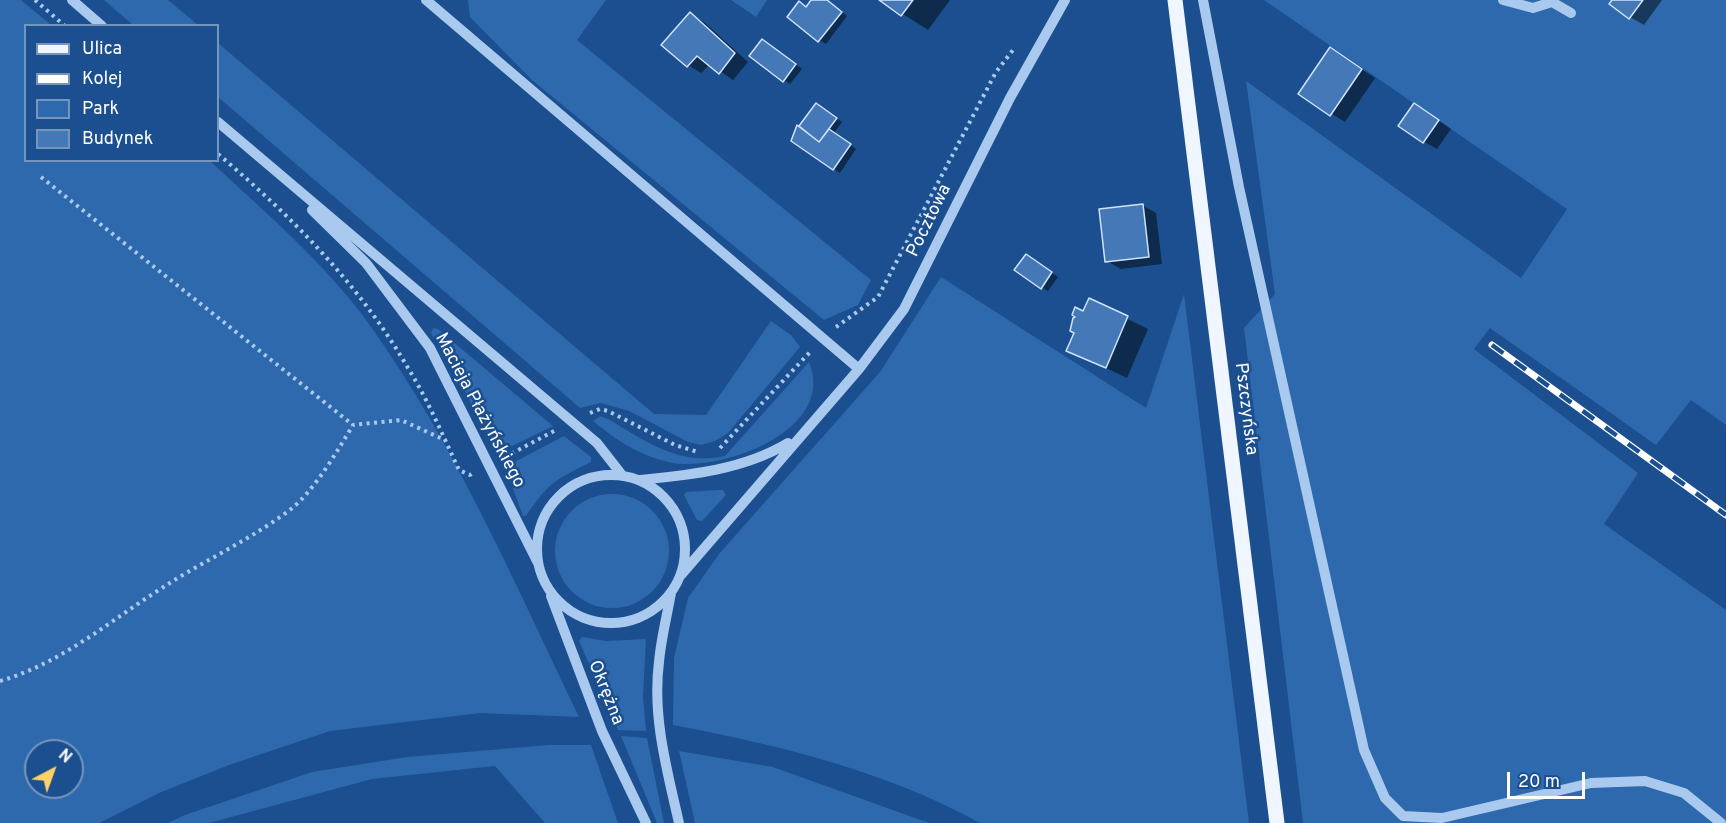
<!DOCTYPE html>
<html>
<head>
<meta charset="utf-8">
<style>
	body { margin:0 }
	#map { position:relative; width:1726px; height:823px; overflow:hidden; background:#1b4f8f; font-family:Overpass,sans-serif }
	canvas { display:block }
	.legend { position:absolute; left:24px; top:24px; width:195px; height:138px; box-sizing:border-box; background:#1b4f8f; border:2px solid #7695bc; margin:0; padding:8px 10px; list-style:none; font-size:18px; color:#fff }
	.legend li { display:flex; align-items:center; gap:12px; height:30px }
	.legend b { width:30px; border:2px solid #7695bc }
	.north { position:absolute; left:24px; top:739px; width:60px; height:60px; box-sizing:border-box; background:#1b4f8f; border:2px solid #7695bc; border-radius:50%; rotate:41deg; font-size:16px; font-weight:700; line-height:24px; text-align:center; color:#fff }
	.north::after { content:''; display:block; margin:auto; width:21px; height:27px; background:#ffd166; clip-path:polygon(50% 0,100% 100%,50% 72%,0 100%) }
	.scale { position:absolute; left:1507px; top:772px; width:78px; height:27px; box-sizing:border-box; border:3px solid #fff; border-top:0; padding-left:8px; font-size:18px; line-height:21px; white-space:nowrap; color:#fff; -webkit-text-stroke:4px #1b4f8f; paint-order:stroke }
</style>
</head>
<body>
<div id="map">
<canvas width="1726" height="823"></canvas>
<ul class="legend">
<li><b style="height:8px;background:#f0f6ff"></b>Ulica</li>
<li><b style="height:8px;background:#fff"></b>Kolej</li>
<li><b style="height:16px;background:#2e69ad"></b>Park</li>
<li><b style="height:16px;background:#4478b7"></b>Budynek</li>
</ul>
<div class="north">N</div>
<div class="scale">20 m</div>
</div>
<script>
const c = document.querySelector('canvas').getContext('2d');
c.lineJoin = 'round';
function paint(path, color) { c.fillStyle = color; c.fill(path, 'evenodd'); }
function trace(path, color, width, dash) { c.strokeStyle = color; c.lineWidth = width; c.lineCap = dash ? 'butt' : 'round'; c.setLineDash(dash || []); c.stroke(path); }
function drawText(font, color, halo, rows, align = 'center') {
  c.font = font + ' Overpass,sans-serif'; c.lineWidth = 5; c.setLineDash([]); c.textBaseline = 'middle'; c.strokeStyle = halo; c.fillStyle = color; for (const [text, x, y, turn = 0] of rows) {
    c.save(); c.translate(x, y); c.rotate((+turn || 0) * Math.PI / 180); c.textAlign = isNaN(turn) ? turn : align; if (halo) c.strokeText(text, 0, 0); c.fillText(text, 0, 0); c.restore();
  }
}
const green = new Path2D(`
	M 0,0 L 21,0 L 51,25 L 26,26 L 26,160 L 210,161 C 264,211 326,264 369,324 C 455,444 515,584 579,717 L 480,713 L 330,731 L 229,765 L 159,793 L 99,823 L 0,823 ZM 36,751 L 72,751 L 72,787 L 36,787 Z
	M 104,0 L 168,0 L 198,25 L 133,25 Z
	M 468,0 L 606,0 L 577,40 L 871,280 L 858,305 L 824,320 L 532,80 L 470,17 Z
	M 731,0 L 767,0 L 756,17 Z
	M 1264,0 L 1726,0 L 1726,425 L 1691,400 L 1656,445 L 1490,328 L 1474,349 L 1638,473 L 1604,524 L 1726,610 L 1726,823 L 1303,823 L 1244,328 L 1275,294 L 1246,81 L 1521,278 L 1567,209 Z
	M 218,43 L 654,414 L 706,415 L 771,321 L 791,335 L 800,347 L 728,433 L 715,441 L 701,445 L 688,442 L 629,411 L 601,403 L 580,408 L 218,97 Z
	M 941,277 L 1146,408 L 1184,294 L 1249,823 L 980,823 C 886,771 778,745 673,725 L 674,658 L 688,598 L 719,554 L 880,372 Z
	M 433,328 L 438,329 L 553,426 L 496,454 L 463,387 L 431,333 Z
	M 809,362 C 837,430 724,471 673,463 C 642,457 617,441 593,421 L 600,416 L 608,419 C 647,442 679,466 725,456 Z
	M 564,436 L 591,457 L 591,462 C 555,480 549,482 526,516 L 523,516 L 505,467 Z
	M 719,490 L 723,490 L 726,495 L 702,521 L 697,520 L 684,495 L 686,492 Z
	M555 551a57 57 0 1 1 114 0a57 57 0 1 1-114 0Z
	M 582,637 L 606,641 L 646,639 L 643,697 L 646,731 L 618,730 L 579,641 Z
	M 621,736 L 647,738 L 664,823 L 657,823 Z
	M 549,745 L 591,745 L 618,823 L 545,823 L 495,766 L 372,779 L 209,823 L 168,823 L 185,815 L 312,772 L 407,757 Z
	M 679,751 L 773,767 L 929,823 L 695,823 Z`);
const shadow = new Path2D(`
	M 813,0 L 827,0 L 847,16 L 826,44 L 819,40 L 807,8 Z
	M 881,0 L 950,0 L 928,30 Z
	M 1614,0 L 1662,0 L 1644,25 L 1630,17 Z
	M 690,14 L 704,22 L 748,62 L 733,80 L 710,64 L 701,73 L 688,65 Z
	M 769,45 L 802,69 L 790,84 L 784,80 Z
	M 1330,49 L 1375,78 L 1345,122 L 1300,94 Z
	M 823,109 L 842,122 L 834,133 L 856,149 L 840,173 L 793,140 L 800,126 Z
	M 1428,113 L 1451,129 L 1437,149 L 1423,141 Z
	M 1142,205 L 1156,213 L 1162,264 L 1121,269 L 1107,261 Z
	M 1032,259 L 1058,277 L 1048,291 L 1041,287 Z
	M 1089,300 L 1148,329 L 1127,378 L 1068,350 Z`);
const building = new Path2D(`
	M 811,0 L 827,0 L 842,12 L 818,42 L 787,17 L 799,1 L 806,7 Z
	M 879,0 L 913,0 L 901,16 Z
	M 1612,0 L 1643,0 L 1629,19 L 1609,4 Z
	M 690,12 L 735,53 L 719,74 L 697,56 L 687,67 L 661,45 Z
	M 762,39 L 796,64 L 783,82 L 749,56 Z
	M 1330,47 L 1362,69 L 1330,116 L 1298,94 Z
	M 816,103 L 837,118 L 819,142 L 799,126 Z
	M 1414,103 L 1439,120 L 1423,143 L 1398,126 Z
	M 797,125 L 819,142 L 829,129 L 851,144 L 833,170 L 791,141 Z
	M 1143,204 L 1149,257 L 1105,262 L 1099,209 Z
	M 1026,254 L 1052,272 L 1041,289 L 1014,270 Z
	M 1089,298 L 1128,316 L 1106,368 L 1066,351 L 1074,333 L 1070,331 L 1073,318 L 1075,317 L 1072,315 L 1075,307 L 1083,311 Z`);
const path = new Path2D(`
	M 35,0 L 65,26
	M 218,154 C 291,216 359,284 408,368 C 428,400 443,436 459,470 L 470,475 L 474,472
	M 41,177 L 353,425
	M 836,327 L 878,297 L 996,72 L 1013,50
	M 590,413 L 600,409 L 608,411 L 675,445 L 698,452
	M 720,448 L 811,351
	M 505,457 L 554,431
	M 0,681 C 62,663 108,622 162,588 C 203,561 252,539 291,509 C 314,491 338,450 353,425 L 401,420 L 445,440`);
const minor = new Path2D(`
	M 72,0 L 102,26
	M 426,0 L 859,369
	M 1203,0 L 1239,187 L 1364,750 L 1385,798 L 1403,816 L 1442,818 L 1591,783 L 1645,781 L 1684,793 L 1721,823
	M 1503,0 L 1533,8 L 1552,2 L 1571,13
	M 218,122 L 597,443 L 622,475
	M 312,210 L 366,263 L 430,348 L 538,563
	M537 549a74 74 0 1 1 148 0a74 74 0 1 1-148 0Z
	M 639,480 C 690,475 743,470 788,443
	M 681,575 L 859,369 L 904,309 L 1010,98 L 1065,0
	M 671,593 C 667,616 661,639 659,662 C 652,716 667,770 679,823
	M 551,596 L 602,731 L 646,823`);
const major = new Path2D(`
	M 1175,0 L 1277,823`);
const rail = new Path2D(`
	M 1492,345 L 1726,515`);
const streetNames = [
	["Pocztowa",930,221,-64],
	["Pszczyńska",1245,409,83],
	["Macieja Płażyńskiego",479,411,62],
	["Okrężna",605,693,68]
];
paint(green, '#2e69ad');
paint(shadow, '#0007');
paint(building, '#4478b7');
trace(building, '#cfe3fa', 1.5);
trace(path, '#a9c9ee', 4, [3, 4.5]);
trace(minor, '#a9c9ee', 10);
trace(major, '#f0f6ff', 15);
trace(rail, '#fff', 7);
trace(rail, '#1b4f8f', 4.5, [14]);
drawText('18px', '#fff', '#1b4f8f', streetNames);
</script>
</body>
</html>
